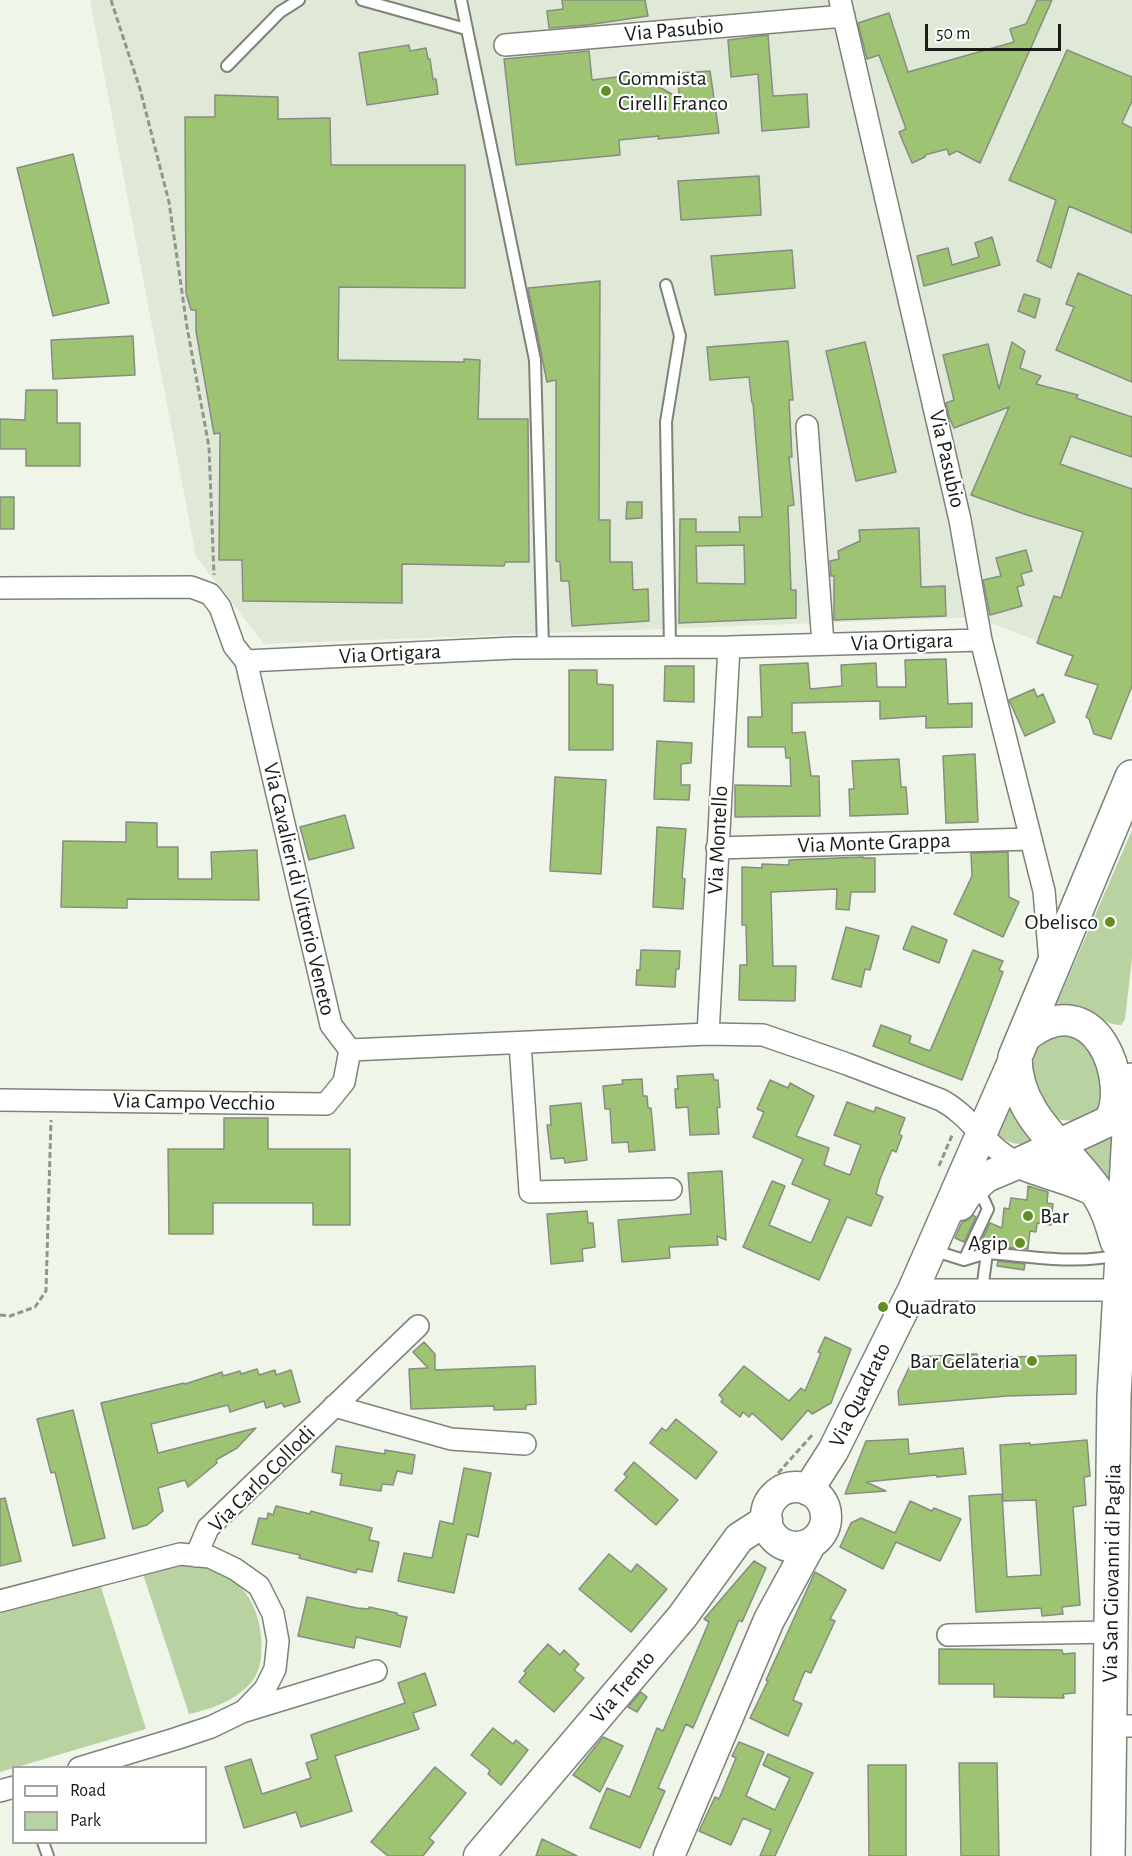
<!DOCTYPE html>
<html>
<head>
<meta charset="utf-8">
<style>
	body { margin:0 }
	#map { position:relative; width:1132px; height:1856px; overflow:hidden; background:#eff5e9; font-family:"Alegreya Sans",sans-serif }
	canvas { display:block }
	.legend { position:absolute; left:12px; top:1766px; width:195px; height:78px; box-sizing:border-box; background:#fff; border:2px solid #a3a4a2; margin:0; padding:8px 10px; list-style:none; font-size:18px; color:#181b16 }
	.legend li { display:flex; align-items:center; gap:12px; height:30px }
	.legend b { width:30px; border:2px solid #a3a4a2 }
	.scale { position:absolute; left:925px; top:24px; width:136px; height:27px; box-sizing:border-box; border:3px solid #181b16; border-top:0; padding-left:8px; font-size:18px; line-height:21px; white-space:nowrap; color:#181b16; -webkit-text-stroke:4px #fff; paint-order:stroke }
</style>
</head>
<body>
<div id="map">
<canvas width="1132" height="1856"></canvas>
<ul class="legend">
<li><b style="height:8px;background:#fff"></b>Road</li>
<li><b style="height:16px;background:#b9d2a1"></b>Park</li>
</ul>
<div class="scale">50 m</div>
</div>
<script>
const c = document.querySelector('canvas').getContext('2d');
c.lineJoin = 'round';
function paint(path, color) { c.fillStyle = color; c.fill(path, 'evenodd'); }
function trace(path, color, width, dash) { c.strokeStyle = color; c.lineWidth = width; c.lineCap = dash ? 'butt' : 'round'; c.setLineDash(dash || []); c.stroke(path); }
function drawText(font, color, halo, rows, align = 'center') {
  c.font = font + ' "Alegreya Sans",sans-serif'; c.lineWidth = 4.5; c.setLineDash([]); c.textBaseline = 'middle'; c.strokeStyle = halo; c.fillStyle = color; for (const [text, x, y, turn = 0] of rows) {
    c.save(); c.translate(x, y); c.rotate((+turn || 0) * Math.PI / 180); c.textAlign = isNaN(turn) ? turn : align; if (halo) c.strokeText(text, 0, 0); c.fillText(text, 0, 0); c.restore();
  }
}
const built = new Path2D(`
	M 90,0 L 1132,0 L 1132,678 L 976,617 L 264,644 L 196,556 Z`);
const green = new Path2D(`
	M 1132,830 L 1132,958 L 1125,1019 L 1121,1025 C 1109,1025 1104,1019 1094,1015 C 1083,1011 1071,1010 1060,1008 L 1057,1003 Z
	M 1056,1032 L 1096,1036 L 1103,1109 L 1076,1121 L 1061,1120 L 1048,1114 L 1037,1104 L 1028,1062 L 1035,1049 Z
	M 1008,1083 L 1042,1140 C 1017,1147 1008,1146 990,1127 Z
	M 1113,1127 L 1110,1179 L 1106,1182 L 1075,1145 Z
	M 182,1564 C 227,1565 257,1591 261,1636 C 262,1649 262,1665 255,1677 C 241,1699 212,1709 189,1714 L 143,1574 Z
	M 100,1584 L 146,1729 L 0,1772 L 0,1609 Z`);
const building = new Path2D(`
	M 562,0 L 645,0 L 648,16 L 587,25 L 549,28 L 547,11 L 563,9 Z
	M 1037,0 L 1052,0 L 980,163 L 957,151 L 949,155 L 947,149 L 925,155 L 925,157 L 912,163 L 899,132 L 906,129 L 879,55 L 867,59 L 858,23 L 889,13 L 908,72 L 1014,42 L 1010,29 L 1026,24 Z
	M 768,35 L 773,96 L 807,94 L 809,127 L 762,131 L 758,74 L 731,77 L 728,40 Z
	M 409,45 L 410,51 L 426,48 L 428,59 L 430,59 L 433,79 L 436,79 L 438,94 L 367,105 L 359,53 Z
	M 1067,50 L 1132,77 L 1132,101 L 1122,123 L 1132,128 L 1132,233 L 1069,206 L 1051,268 L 1037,261 L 1056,200 L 1009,180 Z
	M 589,51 L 592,80 L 649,73 L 650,82 L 679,98 L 678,73 L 710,71 L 719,133 L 658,139 L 659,136 L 619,140 L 620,155 L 516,165 L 504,59 Z
	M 215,95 L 278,97 L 278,119 L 330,118 L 331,165 L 465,165 L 465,288 L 339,287 L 338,360 L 464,362 L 464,359 L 480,360 L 478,419 L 528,419 L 529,562 L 505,562 L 504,566 L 402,564 L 402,603 L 243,601 L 242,560 L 219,560 L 220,433 L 214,434 L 196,331 L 196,310 L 191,310 L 186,293 L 185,117 L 215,117 Z
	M 73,154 L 109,303 L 53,316 L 17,168 Z
	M 759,176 L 761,215 L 681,220 L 678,181 Z
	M 992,237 L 1000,265 L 924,286 L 917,256 L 948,248 L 952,265 L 979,257 L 975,243 Z
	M 792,250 L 795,288 L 715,295 L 711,256 Z
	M 1078,273 L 1132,296 L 1132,382 L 1056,350 L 1074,307 L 1066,304 Z
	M 600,281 L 599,520 L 610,520 L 610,562 L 632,562 L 633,590 L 648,589 L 649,621 L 572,626 L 569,581 L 561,581 L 560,562 L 556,561 L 556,380 L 547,382 L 528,288 Z
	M 1024,294 L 1040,299 L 1035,318 L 1018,311 Z
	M 133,336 L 135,375 L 53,379 L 51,340 Z
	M 788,341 L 793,400 L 789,400 L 792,457 L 789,457 L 794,505 L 788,506 L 791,590 L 796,590 L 796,618 L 679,623 L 680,519 L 696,519 L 696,532 L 740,532 L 739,517 L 762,517 L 753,403 L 752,403 L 749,377 L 710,380 L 707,347 ZM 744,545 L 745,584 L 697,583 L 696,546 Z
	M 865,342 L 896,472 L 856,481 L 826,351 Z
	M 1012,342 L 1025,351 L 1020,368 L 1041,376 L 1036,384 L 1078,395 L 1076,398 L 1132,417 L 1132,457 L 1071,436 L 1060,464 L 1132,489 L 1132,686 L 1111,739 L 1094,734 L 1089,719 L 1086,717 L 1098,685 L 1065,675 L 1073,656 L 1037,643 L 1054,596 L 1061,598 L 1083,532 L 1027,515 L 971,495 L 1009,407 L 954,428 L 949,417 L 946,403 L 954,400 L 943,355 L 988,344 L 999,389 Z
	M 26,390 L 57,390 L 57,423 L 80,423 L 80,466 L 26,466 L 26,449 L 0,449 L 0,419 L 25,420 Z
	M 0,497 L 14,497 L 14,529 L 0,529 Z
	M 627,502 L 642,502 L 642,518 L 626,519 Z
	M 919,528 L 921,587 L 945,586 L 946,616 L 834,620 L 834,576 L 831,576 L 830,561 L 839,559 L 838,551 L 860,541 L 859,530 Z
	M 1026,550 L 1032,571 L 1021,574 L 1024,585 L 1017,587 L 1022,606 L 990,615 L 983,580 L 1001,576 L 996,558 Z
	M 946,659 L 948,704 L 972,703 L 972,727 L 926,728 L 926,716 L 880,719 L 880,701 L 792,703 L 792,733 L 805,732 L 811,776 L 819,776 L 820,816 L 735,817 L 735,785 L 791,786 L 790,758 L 786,758 L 785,747 L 748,747 L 748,717 L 762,717 L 760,665 L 808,663 L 810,689 L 842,686 L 841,665 L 876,663 L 877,687 L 906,687 L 905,660 Z
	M 665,666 L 694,666 L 694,702 L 664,701 Z
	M 569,670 L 597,670 L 597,684 L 613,685 L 613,750 L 569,750 Z
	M 1034,689 L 1037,697 L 1043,694 L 1055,722 L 1025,736 L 1009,700 Z
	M 657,741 L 692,743 L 691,763 L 681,764 L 681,785 L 690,785 L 689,800 L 654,799 Z
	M 975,754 L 978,822 L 946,823 L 943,756 Z
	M 899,759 L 901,787 L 906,787 L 908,814 L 850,816 L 849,789 L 854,789 L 852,761 Z
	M 555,777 L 606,780 L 601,874 L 550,871 Z
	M 345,815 L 354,848 L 309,860 L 300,827 Z
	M 126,822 L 157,823 L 157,847 L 178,847 L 178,879 L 212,879 L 211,852 L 257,850 L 259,900 L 127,899 L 127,908 L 61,907 L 63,841 L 126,842 Z
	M 657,827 L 686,829 L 682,878 L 685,879 L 683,909 L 653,907 Z
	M 1008,852 L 1009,897 L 1019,902 L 1003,937 L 954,914 L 972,876 L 971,853 Z
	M 863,857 L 863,858 L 875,858 L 875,892 L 851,892 L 849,910 L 836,909 L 837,889 L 771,892 L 773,966 L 796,966 L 795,1001 L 739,1000 L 740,965 L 747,965 L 746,925 L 742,925 L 742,867 L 762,868 L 762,864 L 789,865 L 789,860 Z
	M 912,926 L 947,940 L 939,963 L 903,949 Z
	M 846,927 L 879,936 L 870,970 L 865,969 L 861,987 L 832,979 Z
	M 641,950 L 680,951 L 679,969 L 676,969 L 675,987 L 636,985 L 637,970 L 640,970 Z
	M 973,950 L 1003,961 L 999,970 L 1003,972 L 962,1080 L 873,1046 L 881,1025 L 911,1036 L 909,1043 L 930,1051 Z
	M 713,1074 L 714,1080 L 718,1080 L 720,1107 L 717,1108 L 719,1134 L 690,1135 L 688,1107 L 676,1108 L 675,1089 L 678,1089 L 677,1076 Z
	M 642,1079 L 643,1096 L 647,1096 L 648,1108 L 651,1108 L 655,1150 L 629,1152 L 628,1142 L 612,1143 L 610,1109 L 605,1109 L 603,1086 L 623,1084 L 622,1080 Z
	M 770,1080 L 788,1088 L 790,1083 L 814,1096 L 796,1136 L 829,1148 L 824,1165 L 850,1175 L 861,1145 L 834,1135 L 847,1102 L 874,1112 L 876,1107 L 905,1118 L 899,1134 L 902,1136 L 896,1152 L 892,1150 L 880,1179 L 876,1194 L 883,1197 L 871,1226 L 847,1217 L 819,1280 L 743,1247 L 772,1181 L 785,1186 L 769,1225 L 811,1243 L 830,1200 L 792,1184 L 803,1159 L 753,1137 L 764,1112 L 757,1109 Z
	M 581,1103 L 587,1160 L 565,1163 L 564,1158 L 551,1159 L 547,1125 L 551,1125 L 550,1106 Z
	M 224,1118 L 268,1118 L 268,1149 L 350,1149 L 350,1225 L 313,1225 L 313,1203 L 213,1203 L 213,1234 L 169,1234 L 168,1149 L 224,1149 Z
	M 722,1171 L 726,1240 L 717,1236 L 718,1245 L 669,1247 L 670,1258 L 622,1262 L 618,1220 L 691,1214 L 688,1173 Z
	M 1028,1186 L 1048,1192 L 1047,1203 L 1053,1204 L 1051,1225 L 1037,1223 L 1036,1232 L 1030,1231 L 1028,1249 L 988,1246 L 978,1248 L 990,1223 L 1002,1228 L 1004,1208 L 1009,1209 L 1011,1198 L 1027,1200 Z
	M 587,1211 L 588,1223 L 593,1223 L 595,1247 L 582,1249 L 583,1261 L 551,1264 L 547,1214 Z
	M 973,1215 L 976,1217 L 964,1242 L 955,1238 L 962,1222 L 968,1220 Z
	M 998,1261 L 1025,1264 L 1024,1270 L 997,1266 Z
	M 825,1337 L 851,1349 L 831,1403 L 812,1414 L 808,1410 L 782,1440 L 752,1413 L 749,1417 L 743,1412 L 740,1417 L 721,1402 L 723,1399 L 719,1395 L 744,1366 L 789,1401 L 801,1388 L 805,1391 L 821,1353 L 818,1352 Z
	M 424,1342 L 435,1354 L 435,1370 L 535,1366 L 536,1404 L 526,1405 L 526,1409 L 494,1410 L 494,1406 L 411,1409 L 409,1369 L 428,1368 L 413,1352 Z
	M 977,1354 L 977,1358 L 1076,1355 L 1076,1394 L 1007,1396 L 899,1405 L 898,1391 L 914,1357 Z
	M 257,1369 L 259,1375 L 275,1370 L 276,1375 L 291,1370 L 300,1402 L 284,1407 L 282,1403 L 266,1408 L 264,1401 L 230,1412 L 228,1405 L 151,1424 L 158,1453 L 256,1428 L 237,1448 L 216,1460 L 217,1463 L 188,1487 L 185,1480 L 158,1488 L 163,1511 L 147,1525 L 133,1529 L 101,1403 L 184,1383 L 185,1384 L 222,1372 L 223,1376 L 240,1371 L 241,1374 Z
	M 73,1410 L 105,1538 L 73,1546 L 55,1472 L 51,1473 L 37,1419 Z
	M 676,1419 L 717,1452 L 696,1479 L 650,1443 L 662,1428 L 666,1431 Z
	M 908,1439 L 909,1454 L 963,1448 L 966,1474 L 937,1477 L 936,1475 L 866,1482 L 886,1491 L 845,1494 L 866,1441 Z
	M 1087,1440 L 1090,1476 L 1084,1477 L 1086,1505 L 1073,1507 L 1080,1605 L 1062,1607 L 1063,1614 L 1042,1616 L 1041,1608 L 976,1612 L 969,1496 L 1002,1494 L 1007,1577 L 1041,1575 L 1036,1500 L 1003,1501 L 1000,1445 L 1030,1443 L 1030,1445 Z
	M 336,1446 L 385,1454 L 385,1450 L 415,1455 L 412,1474 L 397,1471 L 393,1485 L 382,1484 L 381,1491 L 340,1485 L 342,1474 L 332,1472 Z
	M 634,1462 L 678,1500 L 656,1525 L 615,1490 L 627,1477 L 624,1474 Z
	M 464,1468 L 491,1473 L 478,1537 L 467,1534 L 454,1593 L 398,1581 L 404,1553 L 432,1558 L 440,1521 L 453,1524 Z
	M 5,1498 L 21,1561 L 0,1566 L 0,1499 Z
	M 910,1501 L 932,1511 L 934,1508 L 961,1519 L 940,1561 L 896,1542 L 883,1569 L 840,1547 L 851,1523 L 861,1518 L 895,1533 Z
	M 276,1506 L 310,1514 L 311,1511 L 372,1528 L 369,1540 L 379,1542 L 372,1572 L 357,1569 L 356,1573 L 299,1558 L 300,1555 L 252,1544 L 259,1518 L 267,1519 L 268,1513 L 273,1515 Z
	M 609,1554 L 631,1572 L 637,1564 L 667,1589 L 631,1632 L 579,1589 Z
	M 754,1561 L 766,1568 L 742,1622 L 739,1620 L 693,1728 L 686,1724 L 658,1788 L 665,1791 L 640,1848 L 590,1828 L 607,1788 L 630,1797 L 657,1728 L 663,1731 L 709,1622 L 704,1619 Z
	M 815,1572 L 846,1590 L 830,1619 L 835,1621 L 811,1673 L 805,1671 L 793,1700 L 802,1704 L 788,1736 L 750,1718 L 768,1681 L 766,1680 Z
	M 307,1597 L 357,1608 L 369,1609 L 369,1607 L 397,1613 L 397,1615 L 407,1617 L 400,1647 L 356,1637 L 354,1648 L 298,1636 Z
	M 548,1644 L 560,1655 L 564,1650 L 579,1664 L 574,1670 L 584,1678 L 554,1712 L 519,1682 L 526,1673 L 524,1671 Z
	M 939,1649 L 1062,1650 L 1063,1654 L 1075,1653 L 1075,1693 L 1063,1694 L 1064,1698 L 994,1697 L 994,1684 L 939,1684 Z
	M 425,1673 L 436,1705 L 413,1713 L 419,1729 L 335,1756 L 352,1811 L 301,1827 L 296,1812 L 244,1828 L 225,1767 L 251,1759 L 262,1794 L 311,1778 L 306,1763 L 318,1759 L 311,1735 L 405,1703 L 398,1683 Z
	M 641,1692 L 647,1697 L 637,1712 L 628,1707 Z
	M 493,1728 L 513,1744 L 516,1740 L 528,1750 L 501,1785 L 488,1774 L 490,1770 L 471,1755 Z
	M 603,1737 L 623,1746 L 600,1792 L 573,1775 Z
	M 739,1742 L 764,1752 L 746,1796 L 775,1810 L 790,1778 L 763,1765 L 768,1754 L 813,1773 L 775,1856 L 760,1856 L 771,1830 L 743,1818 L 731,1845 L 699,1831 L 715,1797 L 719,1799 L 736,1758 L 732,1756 Z
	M 959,1763 L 997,1763 L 999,1856 L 961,1856 Z
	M 868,1765 L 906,1765 L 906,1856 L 869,1856 Z
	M 435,1767 L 466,1793 L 429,1838 L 434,1842 L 423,1856 L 388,1856 L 371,1842 Z
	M 542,1839 L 577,1856 L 536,1856 Z`);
const path = new Path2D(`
	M 111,0 L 140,89 L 169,202 L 187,327 L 209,447 L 214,575
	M 939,1166 L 953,1133
	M 0,1315 L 10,1316 L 35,1307 L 46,1291 L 51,1120
	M 754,1500 L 814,1433
	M 768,1546 L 779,1555`);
const lane = new Path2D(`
	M 362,0 L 466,29
	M 461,0 L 535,360 L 543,648
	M 227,66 L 280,12 L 299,0
	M 666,285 L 680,336 L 666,422 L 670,647
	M 932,1250 L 964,1260 L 987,1253 L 982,1290
	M 987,1253 C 1029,1256 1076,1265 1118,1255
	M 964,1260 L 988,1209 L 978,1187
	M 43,1842 L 48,1856`);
const street = new Path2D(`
	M 840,0 L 960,520 L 981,640 L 1044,891 L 1050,962
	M 505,45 L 844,16
	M 807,426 L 823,644
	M 0,588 L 191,587 L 210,594 L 220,607 L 234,646 L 246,661 L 514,648 L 729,647 L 981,640
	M 246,661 L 331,1025 L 350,1050 L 708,1034 L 763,1035 L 847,1064 L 941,1100 C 972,1116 987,1150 1019,1163
	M 717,848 L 1030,839
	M 708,1034 L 729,647
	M 520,1043 L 530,1192 L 671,1189
	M 0,1100 L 326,1104 L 344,1082 L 350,1050
	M 913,1290 L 1120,1290 L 1131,1294
	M 334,1406 L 451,1439 L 525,1444
	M 196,1556 L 208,1528 L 418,1326
	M 0,1601 L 180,1554 L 210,1557 L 235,1569 L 259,1586 L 273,1614 L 278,1641 L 275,1669 L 265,1689 L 244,1711 L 211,1727 L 175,1739 L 79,1768
	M 948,1635 L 1111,1632
	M 245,1711 L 376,1671
	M 1110,1726 L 1132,1726
	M 0,1791 L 14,1787`);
const secondary = new Path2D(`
	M 1019,1163 C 1045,1174 1073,1179 1097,1192
	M 960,1205 L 966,1195 L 986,1177 L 1019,1163 L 1109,1121 C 1132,1084 1096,979 1024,1038
	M766 1517a30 30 0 1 1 60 0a30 30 0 1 1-60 0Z
	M 808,1490 L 833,1451 L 913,1290 L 1015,1057
	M 479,1856 L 682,1617 L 739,1538 L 767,1520
	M 669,1856 L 769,1620 L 811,1543`);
const primary = new Path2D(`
	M 1117,1241 C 1112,1224 1108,1209 1098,1194 C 1067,1148 1015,1117 1015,1057 L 1132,777
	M 1108,1856 L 1114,1396 L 1132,1080`);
const markers = [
	[606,91,6,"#628f21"],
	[1110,922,6,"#628f21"],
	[1028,1216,6,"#628f21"],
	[1020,1243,6,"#628f21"],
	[883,1307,6,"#628f21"],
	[1032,1361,6,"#628f21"]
];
const streetNames = [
	["Via Pasubio",674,30,-5],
	["Via Pasubio",947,459,77],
	["Via Ortigara",902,642,-2],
	["Via Ortigara",390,654,-3],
	["Via Montello",718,840,-87],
	["Via Monte Grappa",874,843,-2],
	["Via Cavalieri di Vittorio Veneto",299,889,77],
	["Via Campo Vecchio",194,1102,1],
	["Via Quadrato",860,1395,-64],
	["Via Carlo Collodi",262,1479,-45],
	["Via San Giovanni di Paglia",1112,1573,-89],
	["Via Trento",623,1687,-50]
];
const poiNames = [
	["Gommista",618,78],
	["Cirelli Franco",618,103],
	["Obelisco",1098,922,"right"],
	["Bar",1040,1216],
	["Agip",1008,1243,"right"],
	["Quadrato",895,1307],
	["Bar Gelateria",1020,1361,"right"]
];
paint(built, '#e0e9d7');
paint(green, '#b9d2a1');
paint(building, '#9dc373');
trace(building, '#878d82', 1.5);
trace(lane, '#7e8379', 14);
trace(street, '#7e8379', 24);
trace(secondary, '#7e8379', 33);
trace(primary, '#7e8379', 36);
trace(path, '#91968d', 3, [6, 3]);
trace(lane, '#fff', 10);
trace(street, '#fff', 21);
trace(secondary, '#fff', 30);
trace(primary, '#fff', 33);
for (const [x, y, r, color] of markers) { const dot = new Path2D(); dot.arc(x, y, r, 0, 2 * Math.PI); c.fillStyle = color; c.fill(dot); trace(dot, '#fff', 2); }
drawText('22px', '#181b16', '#fff', streetNames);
drawText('22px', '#181b16', '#fff', poiNames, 'left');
</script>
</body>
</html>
